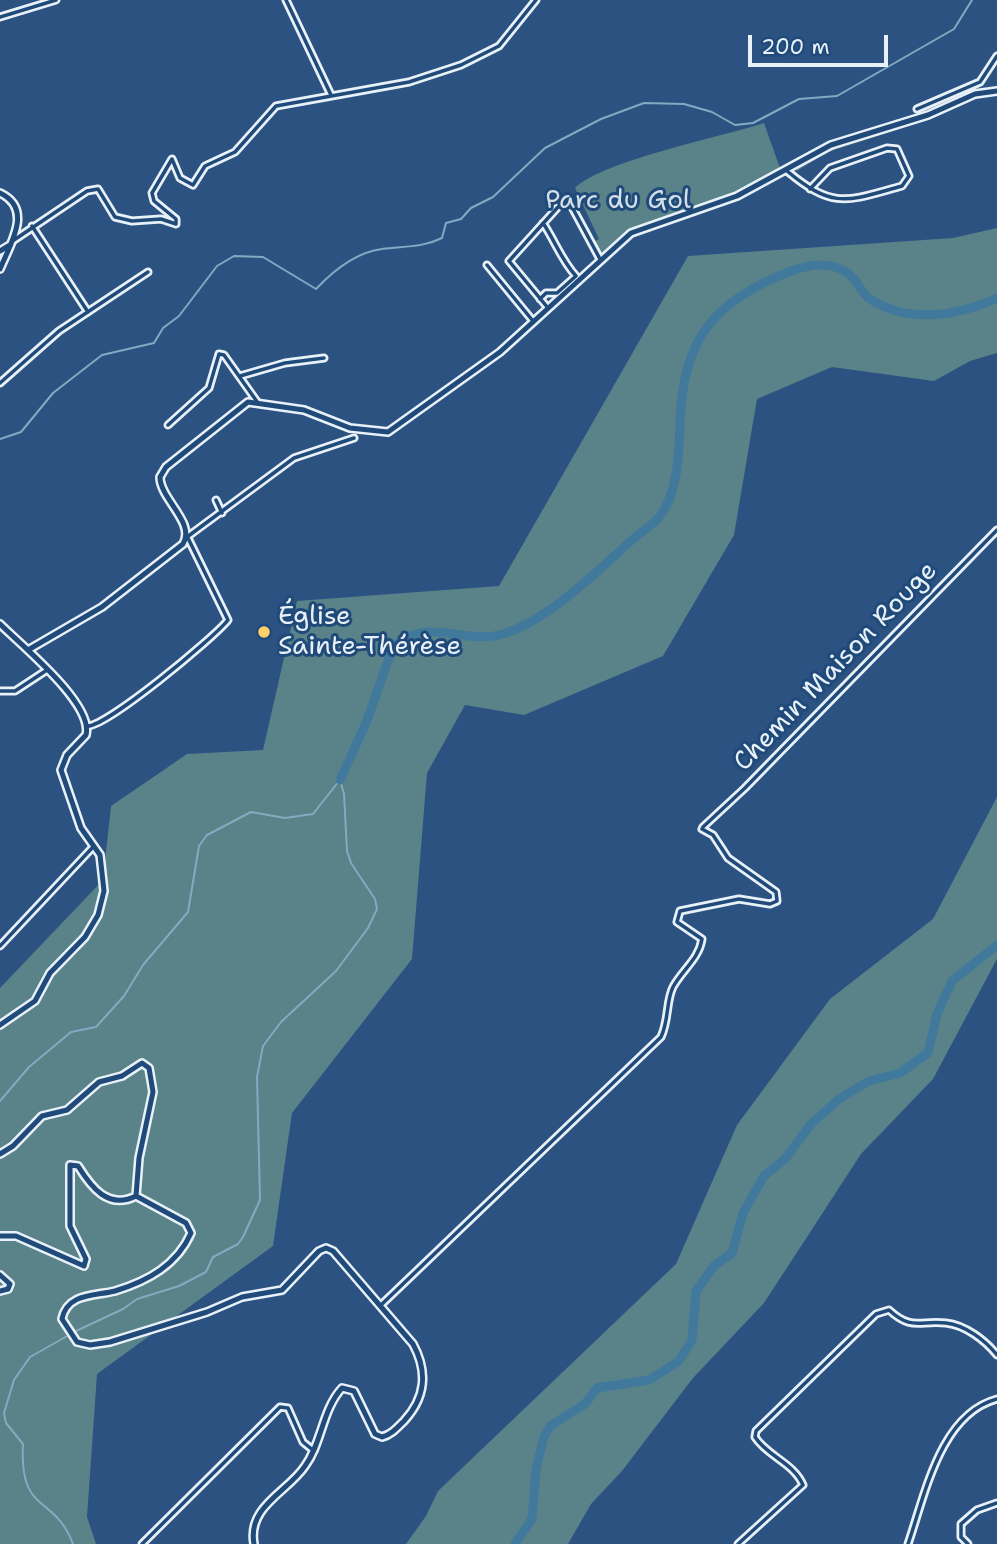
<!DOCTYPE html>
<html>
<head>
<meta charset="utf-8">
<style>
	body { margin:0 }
	#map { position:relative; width:997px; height:1544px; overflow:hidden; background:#2c5282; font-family:"Shantell Sans",sans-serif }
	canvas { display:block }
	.scale { position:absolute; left:748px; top:35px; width:140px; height:32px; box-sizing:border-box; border:4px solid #e8f1f8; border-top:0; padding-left:9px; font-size:21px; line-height:24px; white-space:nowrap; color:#e8f1f8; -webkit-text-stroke:5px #1f4a7a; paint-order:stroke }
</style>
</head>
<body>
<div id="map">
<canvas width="997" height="1544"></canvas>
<div class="scale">200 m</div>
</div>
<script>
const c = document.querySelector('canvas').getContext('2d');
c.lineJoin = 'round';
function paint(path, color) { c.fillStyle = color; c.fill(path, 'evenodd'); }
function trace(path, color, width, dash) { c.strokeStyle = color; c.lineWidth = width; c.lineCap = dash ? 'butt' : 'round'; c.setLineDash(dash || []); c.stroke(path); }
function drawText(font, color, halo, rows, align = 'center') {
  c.font = font + ' "Shantell Sans",sans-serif'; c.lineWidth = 6; c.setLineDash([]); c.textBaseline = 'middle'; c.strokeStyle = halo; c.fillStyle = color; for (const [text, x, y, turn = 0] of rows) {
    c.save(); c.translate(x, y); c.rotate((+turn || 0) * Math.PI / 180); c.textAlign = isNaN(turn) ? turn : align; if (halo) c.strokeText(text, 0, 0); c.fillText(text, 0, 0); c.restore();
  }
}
const green = new Path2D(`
	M 997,94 L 981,96 L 936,117 L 828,152 L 795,172 C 813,144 897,129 930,116 C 953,107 972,97 997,94 Z
	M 764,123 L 781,171 L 725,198 L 638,226 L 601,255 L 593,242 L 599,239 L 575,188 C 602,161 721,137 764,123 Z
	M 997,228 L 997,353 L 970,361 L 934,381 L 832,367 L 757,399 L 734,535 L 663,656 L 524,715 L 465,705 L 427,773 L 412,959 L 292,1113 L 273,1246 L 97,1374 L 87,1517 L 96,1544 L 0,1544 L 0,988 L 103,880 L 111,806 L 187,754 L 263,750 L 297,601 L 499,586 L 688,256 L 953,238 Z
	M 997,797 L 997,959 L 933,1079 L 861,1154 L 764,1303 L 693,1378 L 622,1471 L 591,1504 L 568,1544 L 406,1544 L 426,1516 L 438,1491 L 676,1264 L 737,1125 L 830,999 L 933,919 Z`);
const stream = new Path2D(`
	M 0,439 L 21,432 L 53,393 L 102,355 L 154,343 L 163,328 L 179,316 L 217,266 L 234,256 L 263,257 L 316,289 C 333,271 357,252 382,249 C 403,246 422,248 442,238 L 446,223 L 461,219 L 471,208 L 493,197 L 545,148 L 601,119 L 644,103 L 684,104 L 712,112 L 735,125 L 753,123 L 799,99 L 837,96 L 954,29 L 972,0
	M 0,1101 L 29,1067 L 71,1032 L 96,1027 L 124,996 L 143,965 L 188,912 L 199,846 L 207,835 L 251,812 L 285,818 L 313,814 L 339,781
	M 74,1332 L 123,1309 L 137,1299 L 179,1286 L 206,1272 L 213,1257 L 238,1244 L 243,1237 L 260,1200 L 257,1077 L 263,1046 L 281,1022 L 336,971 L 368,928 L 377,909 L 375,899 L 351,863 L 347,851 L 344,794 L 340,780
	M 69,1335 L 30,1357 L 14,1380 L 4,1413 L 6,1423 L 23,1444 C 19,1516 54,1493 73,1544`);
const river = new Path2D(`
	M 340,780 L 366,723 L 393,647 C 425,616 463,644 499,635 C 546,623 596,572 632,540 C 640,533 653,525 660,516 C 678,492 679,453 680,424 C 682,340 713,301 791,271 C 813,263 837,260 854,279 C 859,285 863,295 870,299 C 908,324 958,316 997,298
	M 515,1544 L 532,1519 L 536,1469 L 544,1437 L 550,1426 L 585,1404 L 597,1388 L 649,1380 L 679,1361 L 692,1340 L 696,1291 L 714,1266 L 732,1253 L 743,1213 L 764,1176 L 785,1159 L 811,1124 L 839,1099 L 869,1081 L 900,1073 L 928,1053 L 937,1014 L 952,981 L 997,945`);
const street = new Path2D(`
	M 286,0 L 331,95
	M 0,17 L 56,0
	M 917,109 L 980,82 L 997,56
	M 787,171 C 834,210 847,201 902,186 L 909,176 L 897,149 L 887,148 L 830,168 L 810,189
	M 572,207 L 600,259
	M 32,226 L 88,312
	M 14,240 L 87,191 L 98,189 L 115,217 L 132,221 L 161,219 L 176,224 L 176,219 L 154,201 L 152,193 L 172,159 L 180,178 L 193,185 L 205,166 L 235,152 L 276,106 L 409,82 L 461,65 L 499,46 L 536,0
	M 487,265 L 533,321
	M 540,299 L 546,293 L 557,293 L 576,276 C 562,261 555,241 543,223
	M 548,308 L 509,261 L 558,207
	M 240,376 L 285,363 L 324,358
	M 0,383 L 59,331 L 148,272
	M 168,425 L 209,388 L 219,354 L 224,355 L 258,403
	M 216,500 L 222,513
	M 187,537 L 294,458 L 354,438
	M 0,691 L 15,691 L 47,670
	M 87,726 C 105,728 214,638 228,620 L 187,536
	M 0,946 L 93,847
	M 381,1305 L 661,1037 C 669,1020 666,1001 673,987 C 682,970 699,959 702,939 L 677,922 L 680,911 L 739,899 L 770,904 L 777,901 L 776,892 L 728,858 L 713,835 L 702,829 L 703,827 L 745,788 L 997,530
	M 142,1544 L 280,1407 L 288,1408 L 303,1442 L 314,1451
	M 738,1544 L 803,1485 C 794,1463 767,1456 755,1437 L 756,1431 L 876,1314 L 889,1310 C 912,1331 919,1320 946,1323 C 965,1325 985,1340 997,1355
	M 908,1544 C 925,1495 940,1414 997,1399
	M 968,1544 L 961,1537 L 961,1524 L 977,1510 L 997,1503`);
const secondary = new Path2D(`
	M 0,193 C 34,209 10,244 0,269
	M 0,251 L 10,245
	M 0,624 C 21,645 94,704 86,735 L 67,755 L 61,770 L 81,828 L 100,855 L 104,891 L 98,915 L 85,937 L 50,973 L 35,1001 L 0,1025
	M 28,650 L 102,607 L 183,544 C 196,523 160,499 160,477 L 166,467 L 248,402 L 304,410 L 350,428 L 388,432 L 500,352 L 631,233 L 737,196 L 831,145 L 928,115 L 975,94 L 997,91
	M 0,1154 L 13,1146 L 42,1116 L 67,1110 L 99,1082 L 122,1076 L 142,1063 L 149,1068 L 153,1092 L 139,1158 L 136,1196 L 186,1223 L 191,1233 C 177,1265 148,1281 115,1291 C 95,1296 67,1293 62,1319 L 77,1342 L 90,1345 L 110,1342 L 207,1312 L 242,1297 L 282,1290 L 319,1251 L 326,1248 L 333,1251 L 413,1344 C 428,1372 426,1397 404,1421 C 397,1428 391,1435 382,1437 L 375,1434 L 354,1391 L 342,1388 C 322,1410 322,1443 305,1466 C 288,1492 247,1506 254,1544
	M 0,1236 L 16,1236 L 84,1266 L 86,1259 L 70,1226 L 70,1165 L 78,1166 C 91,1187 108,1210 136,1196
	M 0,1275 L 10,1284 L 8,1289 L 0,1291`);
const markers = [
	[264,632,7,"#ffd166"]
];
const parkNames = [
	["Parc du Gol",618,201]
];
const poiNames = [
	["Église",278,617],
	["Sainte-Thérèse",278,647]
];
const streetNames = [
	["Chemin Maison Rouge",836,667,-46]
];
paint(green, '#598289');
trace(stream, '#84a9c1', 2);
trace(river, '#41799d', 9);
trace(street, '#e8f1f8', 9);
trace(secondary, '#e8f1f8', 10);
trace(street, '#1f4a7a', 3.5);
trace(secondary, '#1f4a7a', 5);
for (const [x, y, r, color] of markers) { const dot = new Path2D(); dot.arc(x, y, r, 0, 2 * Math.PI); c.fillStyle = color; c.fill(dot); trace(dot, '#1f4a7a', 2.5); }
drawText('26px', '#d3e0e7', '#1f4a7a', parkNames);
drawText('26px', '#e8f1f8', '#1f4a7a', poiNames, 'left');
drawText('26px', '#e8f1f8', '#1f4a7a', streetNames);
</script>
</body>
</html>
